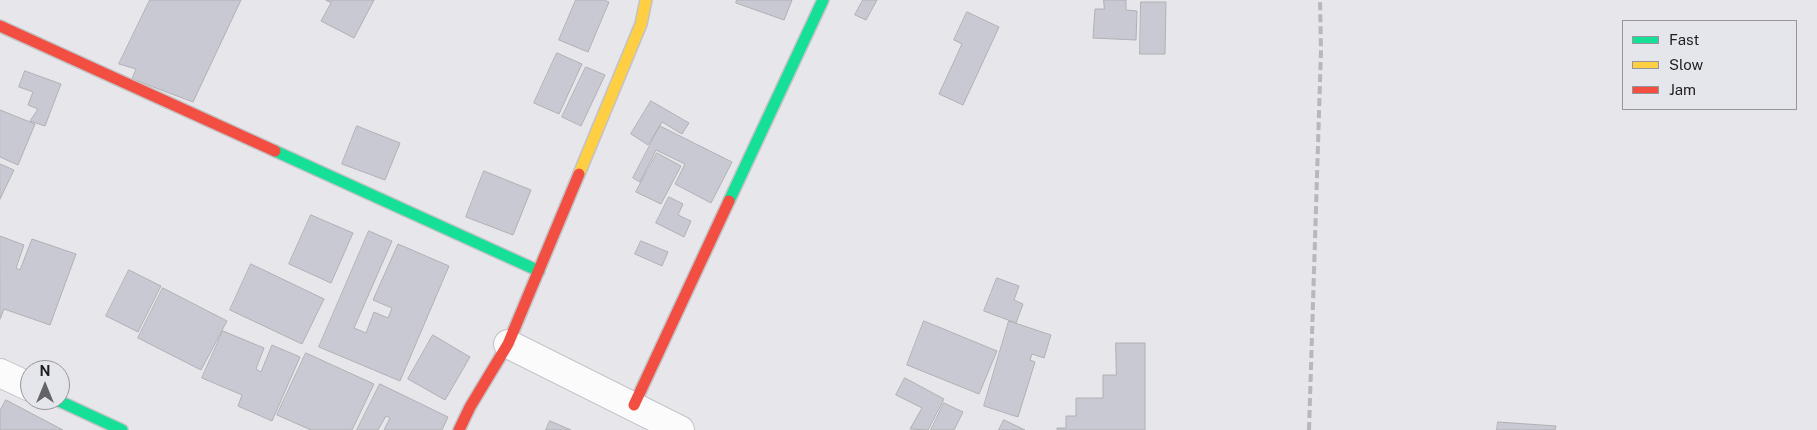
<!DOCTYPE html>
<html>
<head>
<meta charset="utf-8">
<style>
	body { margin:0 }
	#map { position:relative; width:1817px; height:430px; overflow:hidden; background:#e6e6eb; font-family:"Public Sans",sans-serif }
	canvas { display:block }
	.legend { position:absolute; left:1622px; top:20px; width:175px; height:90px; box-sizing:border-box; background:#e5e5ec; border:1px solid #95959b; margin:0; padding:6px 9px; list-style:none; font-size:15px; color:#1e1e21 }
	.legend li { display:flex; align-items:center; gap:10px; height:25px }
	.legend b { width:25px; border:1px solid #95959b }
	.north { position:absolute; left:20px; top:360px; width:50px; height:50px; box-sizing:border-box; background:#e5e5ec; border:1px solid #95959b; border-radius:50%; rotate:0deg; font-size:14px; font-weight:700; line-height:20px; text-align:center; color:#1e1e21 }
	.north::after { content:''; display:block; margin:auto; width:18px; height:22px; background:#646468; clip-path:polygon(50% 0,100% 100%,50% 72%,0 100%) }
</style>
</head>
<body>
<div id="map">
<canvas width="1817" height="430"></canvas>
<ul class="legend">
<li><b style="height:6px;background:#16e098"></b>Fast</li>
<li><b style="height:6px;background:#ffcf43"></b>Slow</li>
<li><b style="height:6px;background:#f24e42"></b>Jam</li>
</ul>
<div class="north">N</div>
</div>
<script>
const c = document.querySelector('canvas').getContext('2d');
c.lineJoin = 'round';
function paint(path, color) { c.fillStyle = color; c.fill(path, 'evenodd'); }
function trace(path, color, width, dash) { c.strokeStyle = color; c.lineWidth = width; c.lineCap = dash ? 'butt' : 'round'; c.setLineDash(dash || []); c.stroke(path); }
const building = new Path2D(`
	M 150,0 L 241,0 L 193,102 L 132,79 L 136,69 L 119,64 Z
	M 326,0 L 374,0 L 354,38 L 321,21 L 331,3 Z
	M 576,0 L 604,0 L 609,2 L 588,52 L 559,40 Z
	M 737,0 L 792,0 L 784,20 L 736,3 Z
	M 863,0 L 877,0 L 866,20 L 855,15 Z
	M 1104,0 L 1126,0 L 1126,10 L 1137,11 L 1136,40 L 1093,38 L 1095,9 L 1104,9 Z
	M 1141,2 L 1166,2 L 1165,54 L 1140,54 Z
	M 967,12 L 999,27 L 963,105 L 939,94 L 962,44 L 954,40 Z
	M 557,53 L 582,64 L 559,114 L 534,103 Z
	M 586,67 L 605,75 L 581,126 L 562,117 Z
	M 25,71 L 61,84 L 45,126 L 30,121 L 38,109 L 28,105 L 33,92 L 19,87 Z
	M 651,101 L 689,123 L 682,134 L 662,122 L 648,145 L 631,134 Z
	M 0,110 L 35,124 L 18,165 L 0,157 Z
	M 357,126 L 400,143 L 385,180 L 342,164 Z
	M 660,126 L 732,162 L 711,203 L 675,184 L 685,164 L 656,150 L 640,182 L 633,178 Z
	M 657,153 L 681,166 L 661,204 L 636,192 Z
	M 0,164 L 14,170 L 0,199 Z
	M 484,171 L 531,190 L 513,235 L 466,217 Z
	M 669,197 L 683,204 L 678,215 L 691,221 L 684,237 L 656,223 Z
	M 311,215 L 353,233 L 331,283 L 289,264 Z
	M 369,231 L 392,241 L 354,328 L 366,333 L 374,312 L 388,318 L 392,308 L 373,300 L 398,244 L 449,266 L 400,381 L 319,347 Z
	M 0,236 L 24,245 L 16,268 L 20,270 L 32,239 L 76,254 L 50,325 L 4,309 L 0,319 Z
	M 641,241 L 668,252 L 662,266 L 635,254 Z
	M 251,264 L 324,299 L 302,344 L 230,310 Z
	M 129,270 L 161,286 L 138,332 L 106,316 Z
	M 997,278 L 1019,286 L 1014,300 L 1023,304 L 1016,323 L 984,311 Z
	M 163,288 L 227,321 L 201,370 L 138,338 Z
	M 924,321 L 997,351 L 979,394 L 907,365 Z
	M 1009,321 L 1051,335 L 1044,358 L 1032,354 L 1030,360 L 1035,362 L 1018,417 L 984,406 Z
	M 223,331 L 264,348 L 256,369 L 261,372 L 272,345 L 300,357 L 272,421 L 238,406 L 242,395 L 202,378 Z
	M 433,335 L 470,357 L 445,400 L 408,379 Z
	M 1116,343 L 1145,343 L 1145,430 L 1057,430 L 1057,428 L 1066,428 L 1066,416 L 1076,416 L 1076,398 L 1103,398 L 1103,375 L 1116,375 Z
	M 306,353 L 374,384 L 352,430 L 311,430 L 277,415 Z
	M 905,378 L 944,399 L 928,430 L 910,429 L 922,408 L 896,395 Z
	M 380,384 L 448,417 L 442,430 L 384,430 L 390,418 L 386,416 L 378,430 L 357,430 Z
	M 6,400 L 63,430 L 0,430 L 0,411 Z
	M 944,403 L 963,412 L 954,430 L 931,430 Z
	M 1004,420 L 1025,430 L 999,430 Z
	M 550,421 L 571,430 L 546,430 Z
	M 1498,422 L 1556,426 L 1555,430 L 1497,430 Z`);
const street = new Path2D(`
	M 508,344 L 680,430
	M 0,373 L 30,387`);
const fast = new Path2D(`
	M 275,151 L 539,271
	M 729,201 L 823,0
	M 57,400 L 122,430`);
const slow = new Path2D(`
	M 579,174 L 641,24 L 646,0`);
const jam = new Path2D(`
	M 0,26 L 275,151
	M 634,405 L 729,201
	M 459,430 L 470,407 L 508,344 L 579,174`);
const rail = new Path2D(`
	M 1309,430 L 1321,50 L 1320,0`);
paint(building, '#c9c9d3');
trace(building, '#b0b0b4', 1);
trace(street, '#c3c3c7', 30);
trace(fast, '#c3c3c7', 14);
trace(slow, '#c3c3c7', 14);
trace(jam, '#c3c3c7', 14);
trace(street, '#fbfbfc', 28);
trace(fast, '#16e098', 11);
trace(slow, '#ffcf43', 11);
trace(jam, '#f24e42', 11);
trace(rail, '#b8b8ba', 4, [8, 4]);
</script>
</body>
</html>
